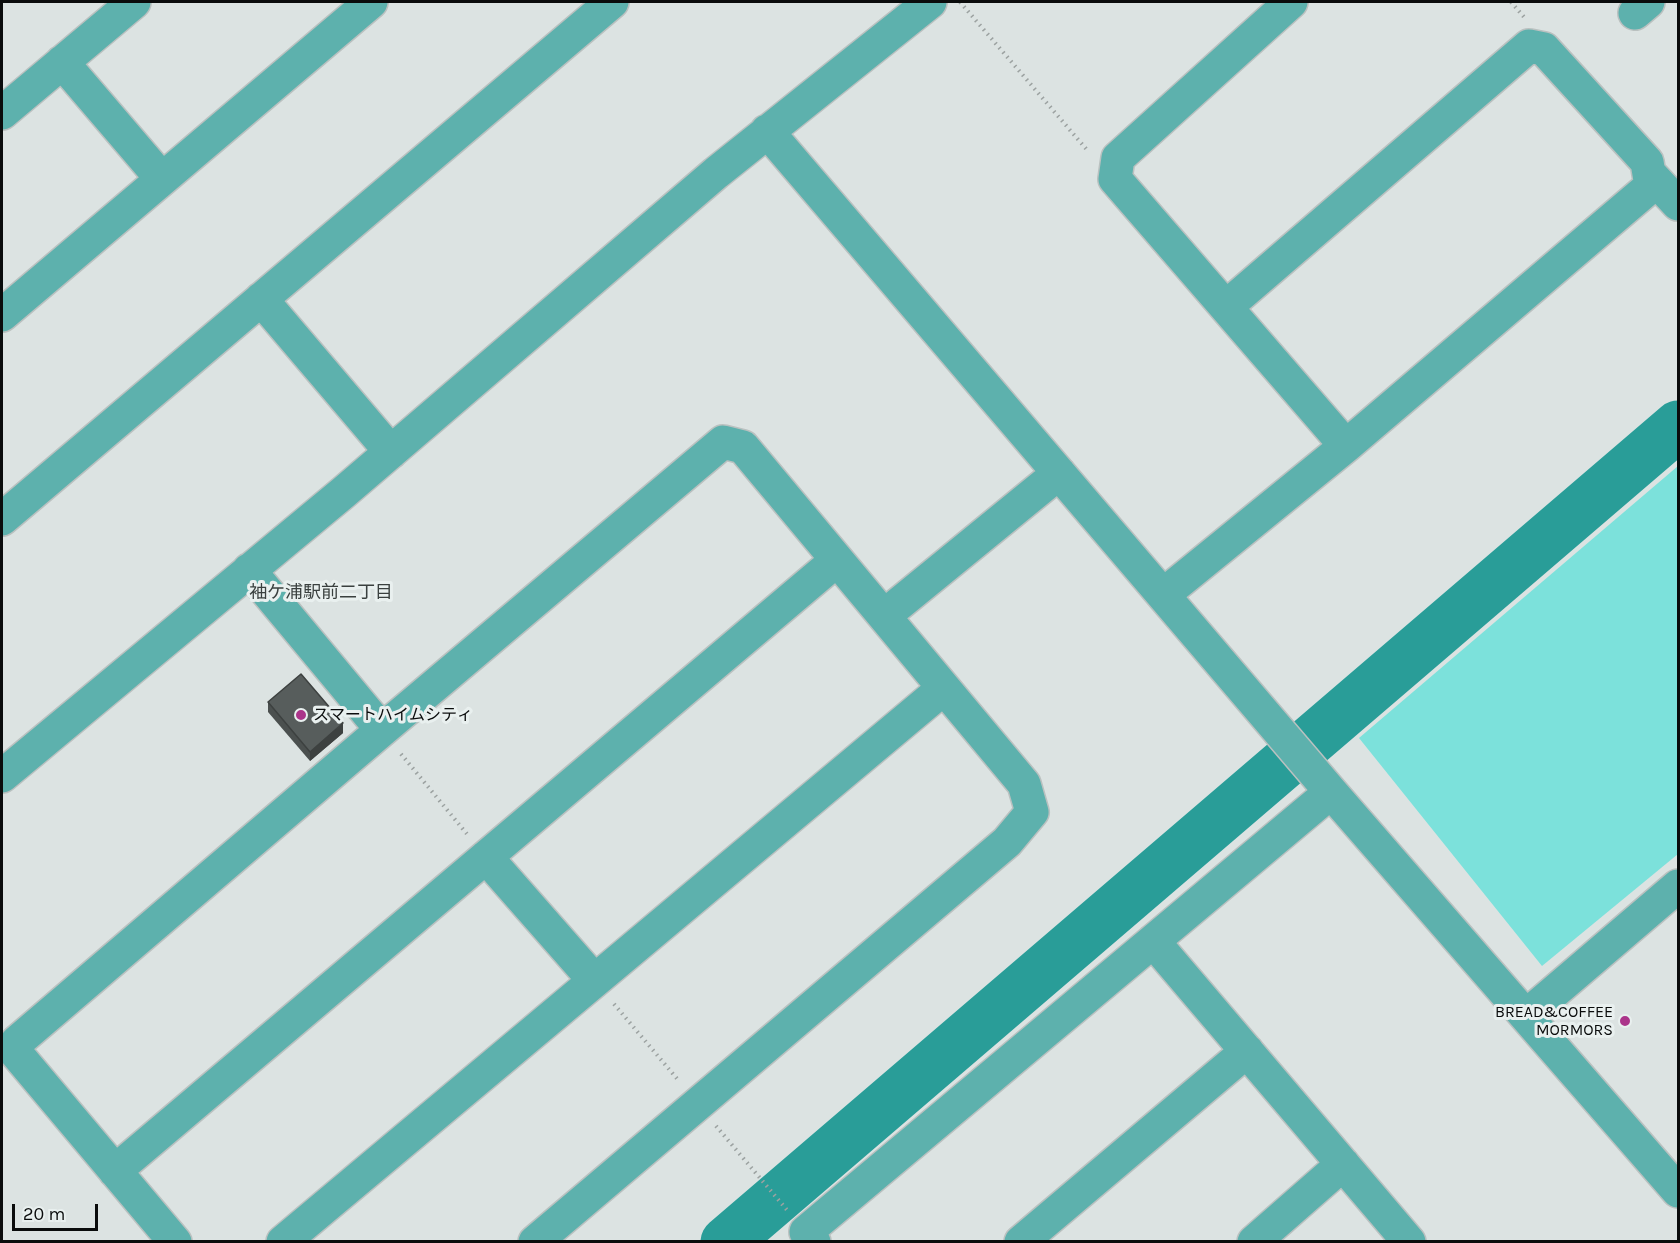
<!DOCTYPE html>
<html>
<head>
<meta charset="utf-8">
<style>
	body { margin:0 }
	#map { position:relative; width:1680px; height:1243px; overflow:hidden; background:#dce3e2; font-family:Karla,sans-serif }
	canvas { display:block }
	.frame { position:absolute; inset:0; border:3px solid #0a0c0c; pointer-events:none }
	.scale { position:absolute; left:12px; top:1204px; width:86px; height:27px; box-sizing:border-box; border:3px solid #0a0c0c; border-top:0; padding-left:8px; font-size:18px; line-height:21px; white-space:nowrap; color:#0a0c0c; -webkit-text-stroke:4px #e9f0ef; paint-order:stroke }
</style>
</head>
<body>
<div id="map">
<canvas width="1680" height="1243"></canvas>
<div class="frame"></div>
<div class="scale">20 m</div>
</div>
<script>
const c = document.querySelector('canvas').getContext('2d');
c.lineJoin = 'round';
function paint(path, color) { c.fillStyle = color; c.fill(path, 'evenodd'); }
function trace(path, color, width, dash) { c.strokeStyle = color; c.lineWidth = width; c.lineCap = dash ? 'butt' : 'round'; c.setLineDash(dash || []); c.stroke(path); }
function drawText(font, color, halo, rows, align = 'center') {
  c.font = font + ' Karla,"Noto Sans JP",sans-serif'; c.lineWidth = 6; c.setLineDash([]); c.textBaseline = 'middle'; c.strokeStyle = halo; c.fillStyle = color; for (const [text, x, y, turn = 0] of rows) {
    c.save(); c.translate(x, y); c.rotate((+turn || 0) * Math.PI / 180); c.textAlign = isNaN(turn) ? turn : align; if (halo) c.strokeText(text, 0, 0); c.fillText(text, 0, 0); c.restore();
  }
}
const green = new Path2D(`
	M 1678,466 L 1678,854 L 1542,966 L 1359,738 Z`);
const river = new Path2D(`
	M 726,1242 L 1678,426`);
const path = new Path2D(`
	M 960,2 L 1088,151
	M 1511,2 L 1524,17
	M 401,754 L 467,834
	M 614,1004 L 679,1081
	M 716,1126 L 787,1210`);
const minor = new Path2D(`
	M 1291,2 L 1118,158 L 1115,179 L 1346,446
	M 1635,13 L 1648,2
	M 62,62 L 162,179
	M 2,113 L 134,2
	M 767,131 L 1331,792 L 1678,1191
	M 1649,173 L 1678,204
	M 261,299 L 391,452
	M 2,315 L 371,2
	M 2,519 L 612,2
	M 249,570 L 382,730
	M 1163,595 L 1346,446 L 1651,186 L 1647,162 L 1544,49 L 1529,46 L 1226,307
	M 884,616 L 1059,473
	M 2,776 L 344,492 L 716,173 L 930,2
	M 486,857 L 594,980
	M 1153,941 L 1409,1242
	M 1526,1016 L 1678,886
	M 115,1171 L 837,560
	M 175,1242 L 16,1053 L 17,1042 L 382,730 L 723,442 L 743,447 L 1024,784 L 1032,812 L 1007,842 L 535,1242
	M 283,1242 L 944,688
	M 814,1242 L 806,1232 L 1331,792
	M 1021,1242 L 1247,1051
	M 1254,1242 L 1343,1164`);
const wall = new Path2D(`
	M 268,702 L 343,733 L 310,761 L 268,712 Z`);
const shadedWall = new Path2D(`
	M 343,723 L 343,733 L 310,761 L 310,752 Z`);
const building = new Path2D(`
	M 301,674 L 343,723 L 310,752 L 268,702 Z`);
const markers = [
	[301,715,6,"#ab348a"],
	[1625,1021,6,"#ab348a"]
];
const poiNames = [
	["スマートハイムシティ",313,715],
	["BREAD&COFFEE",1613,1012,"right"],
	["MORMORS",1613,1030,"right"]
];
const neighbourhoodNames = [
	["袖ケ浦駅前二丁目",321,593]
];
paint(green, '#7ce1db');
trace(river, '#299d98', 51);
trace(minor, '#bac1c0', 36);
trace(path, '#9ca2a1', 4, [1.5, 4.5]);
trace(minor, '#5db1ad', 33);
paint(wall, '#4b504f');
paint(shadedWall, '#3d4140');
paint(building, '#575d5c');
trace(building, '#3d4140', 1.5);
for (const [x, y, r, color] of markers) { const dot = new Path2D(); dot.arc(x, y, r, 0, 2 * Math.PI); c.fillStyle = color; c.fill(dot); trace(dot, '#e9f0ef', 2); }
drawText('16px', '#0a0c0c', '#e9f0ef', poiNames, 'left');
drawText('18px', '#3a403f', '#e9f0ef', neighbourhoodNames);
</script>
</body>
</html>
